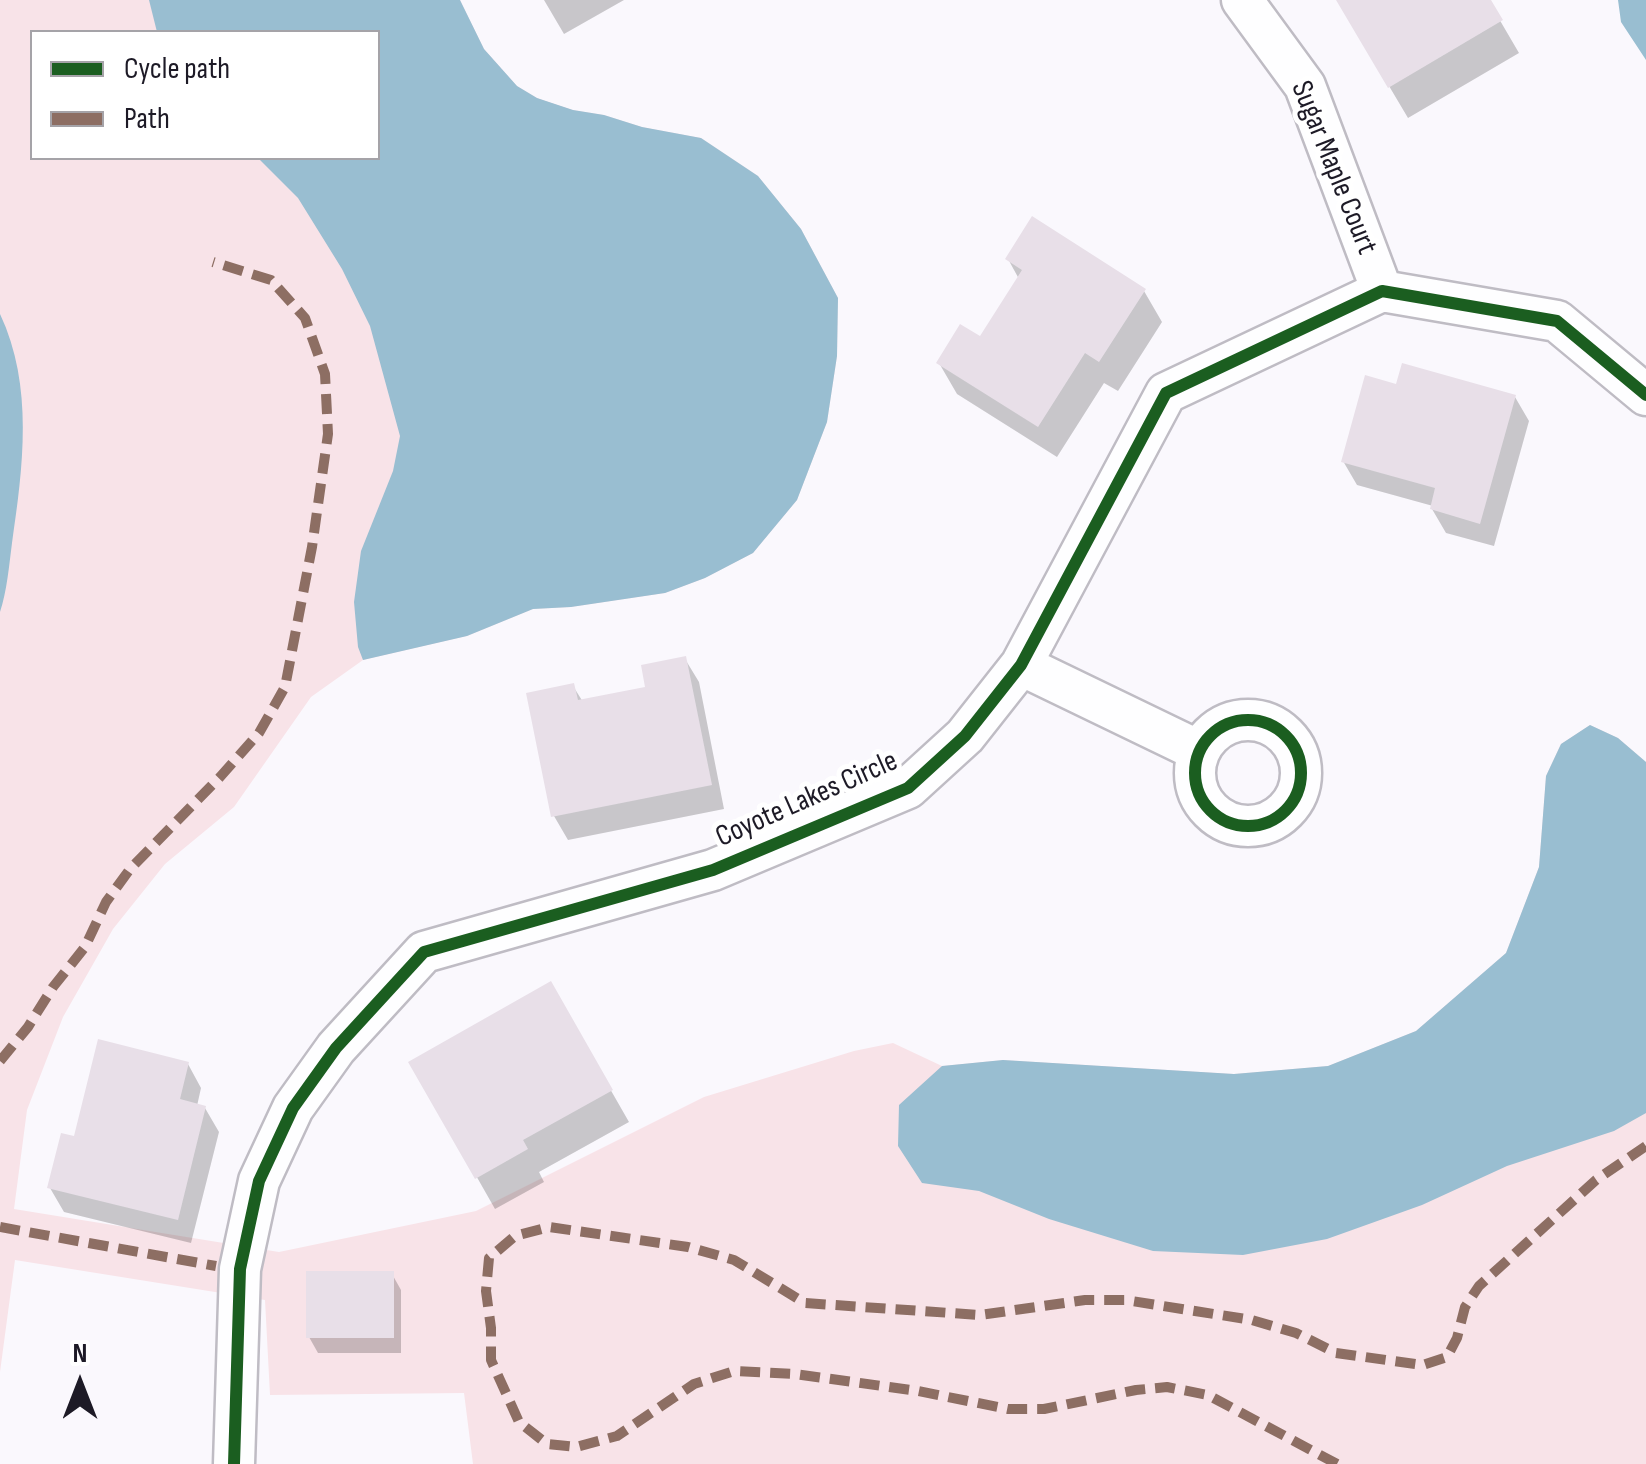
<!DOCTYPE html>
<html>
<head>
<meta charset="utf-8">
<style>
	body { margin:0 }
	#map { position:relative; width:1646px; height:1464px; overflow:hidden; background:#faf8fd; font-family:"Sofia Sans Condensed",sans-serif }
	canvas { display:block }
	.legend { position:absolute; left:30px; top:30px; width:350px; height:130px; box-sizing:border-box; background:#fff; border:2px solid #a5a3a8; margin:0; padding:12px 18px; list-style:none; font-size:30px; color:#1d1a26 }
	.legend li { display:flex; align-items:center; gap:20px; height:50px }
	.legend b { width:50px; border:2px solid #a5a3a8 }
	.north { position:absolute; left:30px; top:1334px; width:100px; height:100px; -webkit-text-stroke:8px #fff; paint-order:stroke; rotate:0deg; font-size:28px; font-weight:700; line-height:40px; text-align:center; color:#1d1a26 }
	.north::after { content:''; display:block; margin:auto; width:35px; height:45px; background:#1d1a26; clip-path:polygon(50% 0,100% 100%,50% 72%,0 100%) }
</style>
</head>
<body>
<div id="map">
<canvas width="1646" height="1464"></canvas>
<ul class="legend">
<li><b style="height:12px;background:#1b5e20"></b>Cycle path</li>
<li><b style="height:12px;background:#8d6e63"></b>Path</li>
</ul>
<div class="north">N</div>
</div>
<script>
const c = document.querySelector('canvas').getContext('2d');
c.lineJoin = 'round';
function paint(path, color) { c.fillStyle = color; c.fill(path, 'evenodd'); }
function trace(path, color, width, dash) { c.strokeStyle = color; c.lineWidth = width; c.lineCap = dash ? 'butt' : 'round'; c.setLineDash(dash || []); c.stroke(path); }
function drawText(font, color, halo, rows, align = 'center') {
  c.font = font + ' "Sofia Sans Condensed",sans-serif'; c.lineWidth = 10; c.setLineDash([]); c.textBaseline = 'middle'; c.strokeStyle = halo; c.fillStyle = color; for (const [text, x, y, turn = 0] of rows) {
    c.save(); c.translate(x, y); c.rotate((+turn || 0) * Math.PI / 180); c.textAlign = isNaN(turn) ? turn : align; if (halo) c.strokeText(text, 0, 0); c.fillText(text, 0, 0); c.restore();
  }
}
const green = new Path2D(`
	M 0,0 L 460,0 L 484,49 L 517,86 L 537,98 L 573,110 L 604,115 L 642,127 L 701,138 L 758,176 L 801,229 L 838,298 L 837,356 L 827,422 L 797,500 L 753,553 L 705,578 L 665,593 L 571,607 L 533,609 L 467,636 L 363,660 L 311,697 L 234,807 L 165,864 L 113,929 L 63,1017 L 27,1110 L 14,1209 L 279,1252 L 476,1211 L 704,1097 L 854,1051 L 893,1043 L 942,1066 L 1003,1060 L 1234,1074 L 1328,1066 L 1416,1031 L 1506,953 L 1539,867 L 1546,776 L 1561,744 L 1590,725 L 1618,738 L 1646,762 L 1646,1464 L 473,1464 L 464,1393 L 270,1395 L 265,1300 L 15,1260 L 0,1372 ZM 32,32 L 378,32 L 378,158 L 32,158 Z`);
const water = new Path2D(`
	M 149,0 L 460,0 L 484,49 L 517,86 L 537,98 L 573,110 L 604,115 L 642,127 L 701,138 L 758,176 L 801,229 L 838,298 L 837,356 L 827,422 L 797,500 L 753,553 L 705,578 L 665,593 L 571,607 L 533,609 L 467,636 L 363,660 L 358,647 L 354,602 L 361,551 L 393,471 L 400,436 L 370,326 L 342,269 L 298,198 L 258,158 L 378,158 L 378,32 L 157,32 Z
	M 1618,0 L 1646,0 L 1646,60 L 1621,22 Z
	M 0,314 C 34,386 23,468 12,543 C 9,566 7,591 0,612 Z
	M 1590,725 L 1618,738 L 1646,762 L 1646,1113 L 1614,1131 L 1507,1166 L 1422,1205 L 1327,1239 L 1243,1255 L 1153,1251 L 1049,1219 L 979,1191 L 922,1183 L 898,1146 L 899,1105 L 942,1066 L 1003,1060 L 1234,1074 L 1328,1066 L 1416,1031 L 1506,953 L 1539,867 L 1546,776 L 1561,744 Z`);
const shadow = new Path2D(`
	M 544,0 L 624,0 L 564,34 Z
	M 1338,0 L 1488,0 L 1519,53 L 1408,118 Z
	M 1008,259 L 1144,291 L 1162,322 L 1118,391 L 1104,383 L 1057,457 L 957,394 L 939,363 L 981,340 L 1019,279 Z
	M 1398,387 L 1515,397 L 1529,421 L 1494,546 L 1446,533 L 1432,509 L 1433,506 L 1357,485 L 1343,461 Z
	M 685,659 L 699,682 L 724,809 L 568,840 L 554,816 L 573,686 L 583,702 L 648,689 Z
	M 550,984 L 629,1122 L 539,1172 L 544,1182 L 495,1209 L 412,1063 Z
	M 188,1064 L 201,1088 L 197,1106 L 205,1108 L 219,1132 L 191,1243 L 64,1212 L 50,1188 L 76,1139 Z
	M 392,1274 L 401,1290 L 401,1353 L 318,1353 L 309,1337 Z`);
const building = new Path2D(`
	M 1336,0 L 1491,0 L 1503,20 L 1388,88 Z
	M 1032,216 L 1146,289 L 1099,362 L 1085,353 L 1038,427 L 936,363 L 960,324 L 980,336 L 1022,270 L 1005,259 Z
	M 1402,363 L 1516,395 L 1480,524 L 1430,509 L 1435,488 L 1341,462 L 1365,375 L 1396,384 Z
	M 686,656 L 712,785 L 551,817 L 526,693 L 574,683 L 578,700 L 645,687 L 641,665 Z
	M 551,981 L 613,1090 L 523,1140 L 528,1149 L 475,1179 L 408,1062 Z
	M 98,1039 L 189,1062 L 180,1099 L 206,1106 L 178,1220 L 47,1188 L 61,1133 L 74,1136 Z
	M 306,1271 L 394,1271 L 394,1338 L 306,1338 Z`);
const street = new Path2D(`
	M 1242,0 L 1305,86 L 1382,291
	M 1021,665 L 1199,751
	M1195 773a53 53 0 1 1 106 0a53 53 0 1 1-106 0Z
	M 234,1464 L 240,1269 L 259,1181 L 293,1108 L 336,1048 L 424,952 L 713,870 L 908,788 L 965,736 L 1021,665 L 1166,393 L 1382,291 L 1557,321 L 1646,395`);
const quiet = new Path2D(`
	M 0,1061 L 28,1027 L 53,987 L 85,947 L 106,902 L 130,869 L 220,777 L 259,733 L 285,687 L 312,547 L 328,434 L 325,374 L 305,318 L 271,280 L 213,262
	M 0,1227 L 216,1266
	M 1337,1464 L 1208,1395 L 1167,1387 L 1136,1390 L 1044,1409 L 1008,1409 L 918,1391 L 795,1374 L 734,1371 L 694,1384 L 617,1436 L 576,1447 L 547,1444 L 519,1422 L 491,1360 L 491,1328 L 486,1291 L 489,1258 L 515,1236 L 549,1227 L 688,1247 L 734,1260 L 805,1303 L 980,1315 L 1085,1300 L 1125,1300 L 1252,1320 L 1296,1333 L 1336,1353 L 1423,1365 L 1447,1357 L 1457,1338 L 1465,1307 L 1479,1286 L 1596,1180 L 1646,1146`);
const cycleway = new Path2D(`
	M1195 773a53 53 0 1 1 106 0a53 53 0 1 1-106 0Z
	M 234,1464 L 240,1269 L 259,1181 L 293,1108 L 336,1048 L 424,952 L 713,870 L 908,788 L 965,736 L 1021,665 L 1166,393 L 1382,291 L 1557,321 L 1646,395`);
const streetNames = [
	["Sugar Maple Court",1333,168,68],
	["Coyote Lakes Circle",807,800,-24]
];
paint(green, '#f8e3e8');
paint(water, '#99bed1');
paint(shadow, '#0003');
paint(building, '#e8dfe8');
trace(street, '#bfbcc4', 45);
trace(street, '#fefeff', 40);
trace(quiet, '#8d6e63', 10, [20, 10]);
trace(cycleway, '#1b5e20', 12);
drawText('30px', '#1d1a26', '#fff', streetNames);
</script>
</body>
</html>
